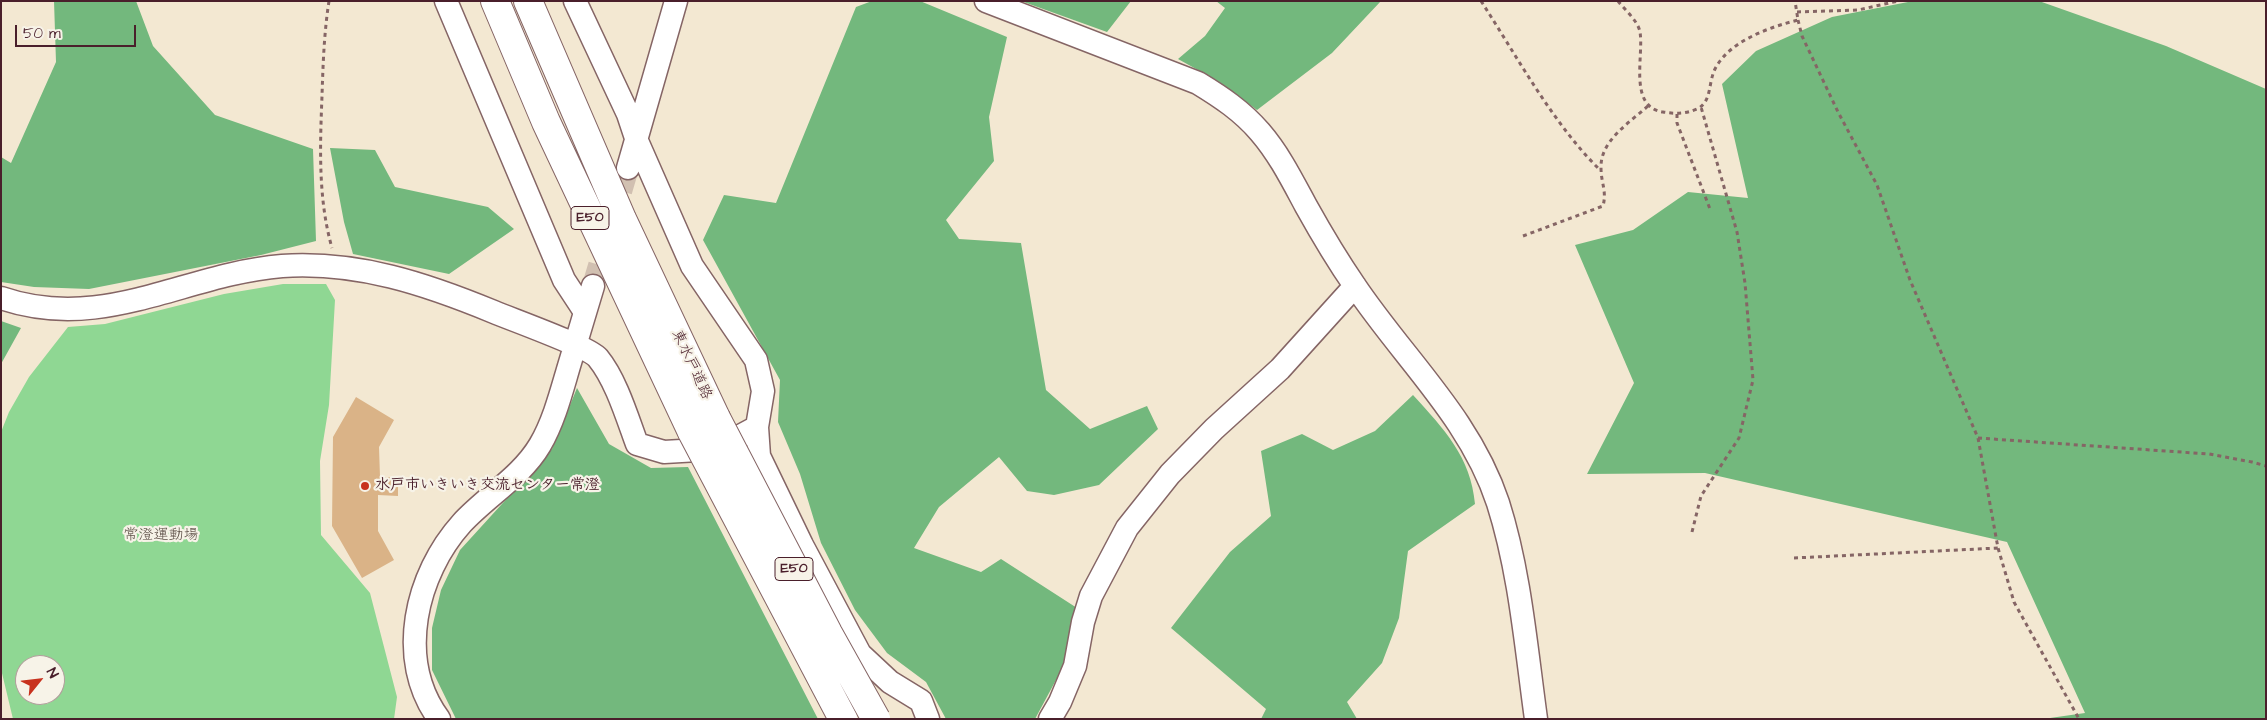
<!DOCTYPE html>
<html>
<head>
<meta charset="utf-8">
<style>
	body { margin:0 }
	#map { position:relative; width:2267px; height:720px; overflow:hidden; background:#f3e8d2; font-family:"Architects Daughter",sans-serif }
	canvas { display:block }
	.frame { position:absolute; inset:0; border:2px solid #4a1f2b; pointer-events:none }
	.north { position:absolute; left:15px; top:655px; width:50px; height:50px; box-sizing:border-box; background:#f7f3e8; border:1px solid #b29e9c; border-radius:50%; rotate:61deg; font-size:14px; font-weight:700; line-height:20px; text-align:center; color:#4a1f2b }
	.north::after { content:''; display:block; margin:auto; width:18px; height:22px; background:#c8321e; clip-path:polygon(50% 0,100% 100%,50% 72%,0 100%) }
	.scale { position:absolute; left:15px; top:25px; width:121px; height:22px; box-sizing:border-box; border:2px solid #4a1f2b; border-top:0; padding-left:6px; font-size:15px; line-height:18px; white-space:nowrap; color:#4a1f2b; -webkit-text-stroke:4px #f7f3e8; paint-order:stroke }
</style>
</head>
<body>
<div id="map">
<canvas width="2267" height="720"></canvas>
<div class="frame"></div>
<div class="north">N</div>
<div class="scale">50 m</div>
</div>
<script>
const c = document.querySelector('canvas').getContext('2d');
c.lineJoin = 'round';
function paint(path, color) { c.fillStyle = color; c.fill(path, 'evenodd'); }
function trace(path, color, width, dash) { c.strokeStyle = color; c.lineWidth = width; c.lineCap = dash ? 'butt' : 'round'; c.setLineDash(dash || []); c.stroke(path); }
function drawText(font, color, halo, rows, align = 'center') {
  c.font = font + ' "Architects Daughter","Klee One",sans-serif'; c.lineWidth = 4.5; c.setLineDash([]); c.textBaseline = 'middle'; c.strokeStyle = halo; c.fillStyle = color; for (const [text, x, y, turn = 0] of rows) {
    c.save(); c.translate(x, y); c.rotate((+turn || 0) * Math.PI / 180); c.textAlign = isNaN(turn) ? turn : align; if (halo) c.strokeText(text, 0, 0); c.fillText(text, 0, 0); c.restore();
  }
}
const green = new Path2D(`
	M 283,284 L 326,284 L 335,300 L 329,405 L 320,461 L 321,535 L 370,593 L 397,697 L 394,719 L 13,719 L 1,669 L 1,432 L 9,412 L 29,377 L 68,327 L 105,324 L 224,294 ZM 25,665 L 55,665 L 55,695 L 25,695 Z`);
const forest = new Path2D(`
	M 54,1 L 136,1 L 153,46 L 215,115 L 313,149 L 316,241 L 261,255 L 89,289 L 34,287 L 1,282 L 1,157 L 11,163 L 56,62 Z
	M 872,1 L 920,1 L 1007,37 L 989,117 L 994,161 L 946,220 L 959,239 L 1021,243 L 1046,390 L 1090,429 L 1147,406 L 1158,429 L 1099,485 L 1054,495 L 1027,491 L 999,457 L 939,507 L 914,548 L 981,572 L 1001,559 L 1077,608 L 1063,667 L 1035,719 L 946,719 L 926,682 L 887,653 L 855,610 L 821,543 L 800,474 L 778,422 L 780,380 L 703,240 L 724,195 L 776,203 L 856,7 Z
	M 1021,1 L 1131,1 L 1107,32 Z
	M 1216,1 L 1381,1 L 1332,53 L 1257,110 L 1216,80 L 1178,59 L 1205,36 L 1225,8 Z
	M 1913,1 L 2039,1 L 2166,46 L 2266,89 L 2266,719 L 2043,719 L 2085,713 L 2007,542 L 1705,473 L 1587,474 L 1634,383 L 1575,245 L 1633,230 L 1688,192 L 1748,198 L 1722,84 L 1756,51 L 1832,17 Z
	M 330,148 L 375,150 L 395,187 L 488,207 L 514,229 L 449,274 L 353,254 L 344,222 Z
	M 1,321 L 21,328 L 1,364 Z
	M 577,388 L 609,444 L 651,468 L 688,467 L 818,719 L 456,719 L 432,670 L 432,628 L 441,590 L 460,550 L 552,449 Z
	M 1413,395 C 1444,429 1471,457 1475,504 L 1408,551 L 1399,618 L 1382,663 L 1347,702 L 1357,719 L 1261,719 L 1266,709 L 1171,628 L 1230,552 L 1271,516 L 1261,451 L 1302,434 L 1333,450 L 1375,431 Z`);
const building = new Path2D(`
	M 356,397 L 394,420 L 379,447 L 380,477 L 398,477 L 398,496 L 378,495 L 378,531 L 394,560 L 362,578 L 332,526 L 333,437 Z`);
const minorTunnel = new Path2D(`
	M 593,286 L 628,168`);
const path = new Path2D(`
	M 329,1 C 324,33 323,65 322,96 C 320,147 318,199 332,248
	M 1481,1 C 1518,58 1553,124 1601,171
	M 1618,1 C 1625,10 1638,21 1640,32 C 1644,56 1628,107 1663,112 C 1675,114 1685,114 1697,109 C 1712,102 1708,83 1715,69 C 1729,41 1770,27 1798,20 L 1795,1
	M 1797,12 L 1858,10 L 1898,1
	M 1798,20 L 1802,36 L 1838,112 L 1877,185 L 1910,280 L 1978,438 L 1998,548 L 2014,602 L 2079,719
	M 1677,114 L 1677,123 L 1710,209
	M 1523,236 L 1603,206 C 1607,191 1601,183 1601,168 C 1600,141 1629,123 1648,106
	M 1978,438 L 2209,454 L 2252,462 L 2266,466
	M 1692,532 L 1701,496 L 1739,438 L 1753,380 L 1745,283 L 1737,232 L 1701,107
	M 1794,558 L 1998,548`);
const minor = new Path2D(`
	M 446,1 L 564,280 L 585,312
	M 575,1 L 628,114 L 637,141 L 692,266 L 756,360 L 763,391 L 757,427 L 759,456 L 802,545 L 860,654 L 890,682 L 921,701 L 928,719
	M 986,1 L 1198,83 C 1221,97 1242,111 1260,132 C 1279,154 1292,180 1306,206 C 1321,233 1337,260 1355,286 C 1404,359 1470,418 1498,503 C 1520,572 1526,647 1536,719
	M 628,168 L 676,1
	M 1,298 C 103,333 184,274 282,266 C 358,261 426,284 494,312 C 513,320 589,347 598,358 C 616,380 627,417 637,444 L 664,452 L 716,449 L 757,427
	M 439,719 C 395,659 416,574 462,523 C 487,496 521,477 540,445 C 554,421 561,393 569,366 C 577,340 585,313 593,286
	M 1050,719 L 1060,702 L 1075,666 L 1083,622 L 1091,596 L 1127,528 L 1170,474 L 1214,429 L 1280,369 L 1355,286`);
const highway = new Path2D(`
	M 495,1 L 546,122 L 692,432
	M 528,1 L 622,219 L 716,418`);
const highwayBridge = new Path2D(`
	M 716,418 L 828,633 L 876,719
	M 692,432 L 843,719`);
const markers = [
	[365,486,5,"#c8321e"]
];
const shields = [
	[590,218,38],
	[794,569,38]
];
const shieldNames = [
	["E50",590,218],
	["E50",794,569]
];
const streetNames = [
	["東水戸道路",691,365,65]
];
const poiNames = [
	["水戸市いきいき交流センター常澄",375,486]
];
const parkNames = [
	["常澄運動場",161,536]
];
paint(green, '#8fd793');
paint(forest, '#73b87d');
paint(building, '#dab387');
trace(minorTunnel, '#d1c0b1', 22, [22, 11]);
trace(minor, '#856565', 25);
trace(highway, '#856565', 30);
trace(path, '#856565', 3, [4, 4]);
trace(minor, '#fff', 22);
trace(highway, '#fff', 28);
trace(highwayBridge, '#856565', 30, []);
trace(highwayBridge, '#fff', 28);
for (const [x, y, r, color] of markers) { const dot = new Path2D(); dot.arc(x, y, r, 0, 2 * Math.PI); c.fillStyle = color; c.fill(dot); trace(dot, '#f7f3e8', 2); }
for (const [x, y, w] of shields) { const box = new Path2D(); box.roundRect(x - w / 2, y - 11.5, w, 23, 4); c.fillStyle = '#f7f3e8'; c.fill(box); trace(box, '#4a1f2b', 1); }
drawText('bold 14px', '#4a1f2b', null, shieldNames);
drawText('15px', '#4a1f2b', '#f7f3e8', streetNames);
drawText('bold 15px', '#4a1f2b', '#f7f3e8', poiNames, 'left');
drawText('15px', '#5b4d45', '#f7f3e8', parkNames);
</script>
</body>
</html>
